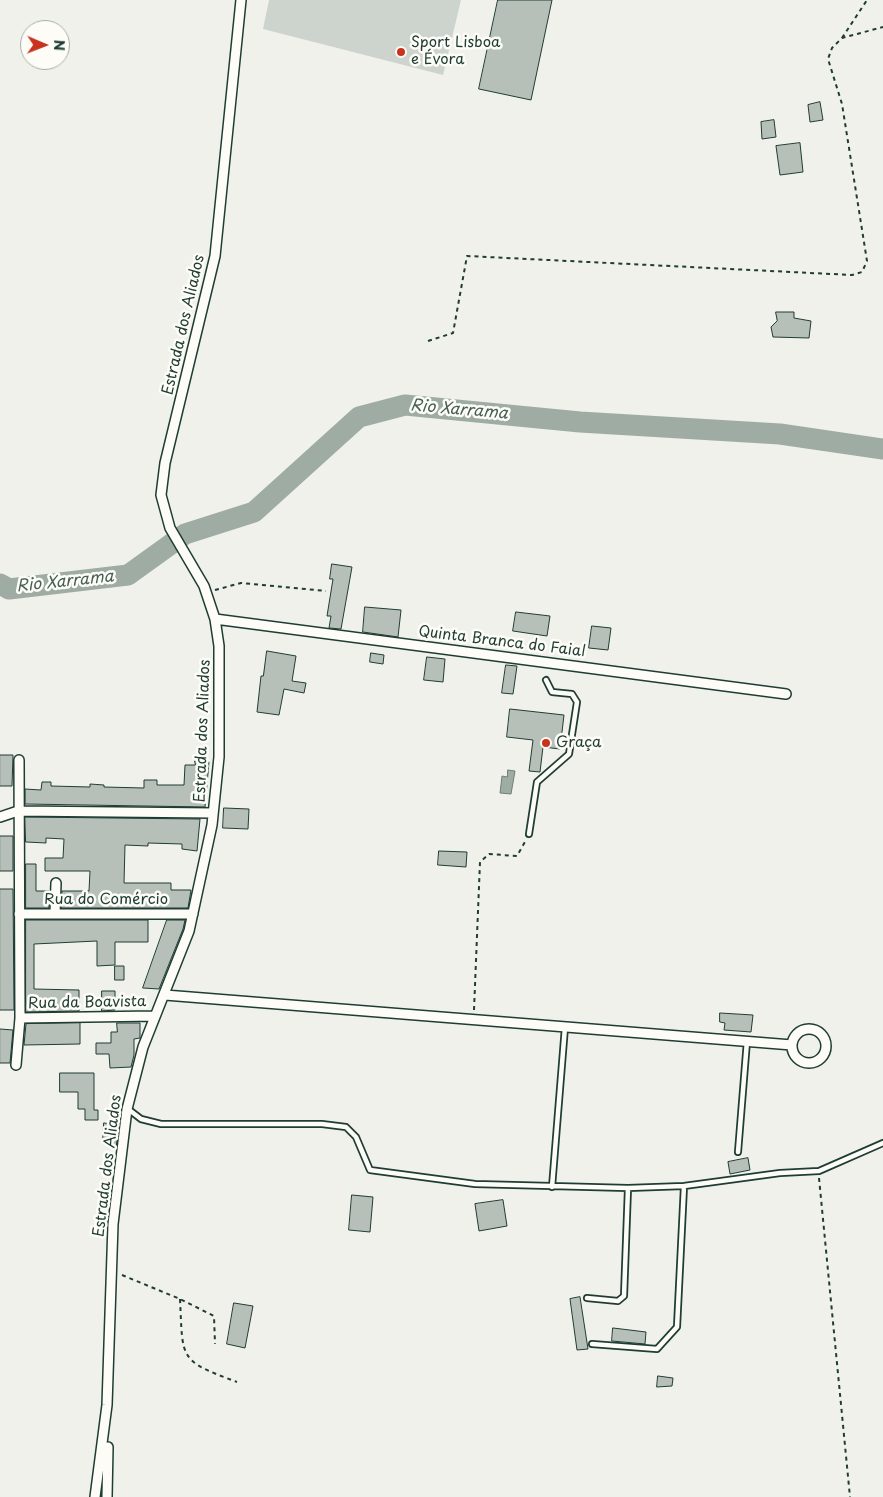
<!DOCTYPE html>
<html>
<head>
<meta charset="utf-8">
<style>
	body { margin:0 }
	#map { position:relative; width:883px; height:1497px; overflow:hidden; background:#f0f1eb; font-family:"Playpen Sans",sans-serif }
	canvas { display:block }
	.north { position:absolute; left:20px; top:20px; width:50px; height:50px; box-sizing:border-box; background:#fdfcf7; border:1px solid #a4b0a9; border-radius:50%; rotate:91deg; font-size:14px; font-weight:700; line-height:20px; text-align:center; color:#1f3d34 }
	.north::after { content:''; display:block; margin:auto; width:18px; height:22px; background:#c8321e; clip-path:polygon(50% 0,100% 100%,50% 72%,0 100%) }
</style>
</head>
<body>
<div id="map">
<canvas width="883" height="1497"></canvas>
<div class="north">N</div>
</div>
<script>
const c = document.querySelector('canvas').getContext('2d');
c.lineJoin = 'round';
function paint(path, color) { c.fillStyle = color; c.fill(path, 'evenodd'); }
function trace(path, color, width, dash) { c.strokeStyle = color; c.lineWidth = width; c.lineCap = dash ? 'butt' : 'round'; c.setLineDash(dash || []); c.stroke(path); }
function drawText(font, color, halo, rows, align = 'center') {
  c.font = font + ' "Playpen Sans",sans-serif'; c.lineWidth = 5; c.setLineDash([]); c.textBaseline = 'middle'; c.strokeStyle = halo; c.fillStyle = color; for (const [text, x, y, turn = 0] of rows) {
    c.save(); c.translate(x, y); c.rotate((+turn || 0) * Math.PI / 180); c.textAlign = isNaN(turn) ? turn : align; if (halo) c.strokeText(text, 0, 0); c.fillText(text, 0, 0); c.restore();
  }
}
const green = new Path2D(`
	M 269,0 L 461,0 L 443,75 L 263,29 Z`);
const water = new Path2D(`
	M 508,770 L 515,771 L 511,794 L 500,793 L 502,776 L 507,777 Z`);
const river = new Path2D(`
	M 0,584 L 9,589 L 128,575 L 185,534 L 254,512 L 359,417 L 405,405 L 580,422 L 780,434 L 883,449`);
const building = new Path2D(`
	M 498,0 L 552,0 L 531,100 L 479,89 Z
	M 820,102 L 823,120 L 810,122 L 808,105 Z
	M 774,120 L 776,137 L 762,139 L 761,122 Z
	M 800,143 L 803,172 L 780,175 L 776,146 Z
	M 776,312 L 794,312 L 794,318 L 811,321 L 809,338 L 773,337 L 771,327 L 777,321 Z
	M 332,564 L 352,567 L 341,629 L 329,628 L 331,616 L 327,616 L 333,579 L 330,579 Z
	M 365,607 L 401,610 L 398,637 L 363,632 Z
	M 516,612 L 550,616 L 547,636 L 513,631 Z
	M 592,626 L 611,628 L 608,650 L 589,648 Z
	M 267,651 L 296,656 L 292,681 L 306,683 L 304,693 L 284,689 L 279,715 L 257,712 L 261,676 L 263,676 Z
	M 371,653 L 384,655 L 383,664 L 370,662 Z
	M 427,657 L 445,659 L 443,682 L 424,680 Z
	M 506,665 L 517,666 L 513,694 L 502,693 Z
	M 510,709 L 564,715 L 560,749 L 543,747 L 540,772 L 529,771 L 533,740 L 507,737 Z
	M 0,755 L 13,755 L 12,786 L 0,786 Z
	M 195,761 L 209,762 L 205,807 L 25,804 L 25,789 L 41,790 L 42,782 L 51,782 L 51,786 L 90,787 L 90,784 L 104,785 L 104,787 L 144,788 L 144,780 L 157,780 L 157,785 L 184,785 L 185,765 L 195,765 Z
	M 224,808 L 249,809 L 248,829 L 223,828 Z
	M 25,817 L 200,819 L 197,851 L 182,849 L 182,844 L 148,843 L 148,846 L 125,845 L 124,883 L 171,883 L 171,890 L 191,890 L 188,908 L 61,908 L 62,891 L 89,891 L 90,871 L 45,871 L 45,858 L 63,858 L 64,839 L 46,838 L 46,843 L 26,842 Z
	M 0,836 L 13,836 L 13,871 L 0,871 Z
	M 439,851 L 467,852 L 466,867 L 438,865 Z
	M 26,864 L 36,864 L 36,891 L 49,891 L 49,908 L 26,908 Z
	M 0,889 L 13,889 L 14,1010 L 0,1010 Z
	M 26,920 L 148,920 L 148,942 L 115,942 L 115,965 L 97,966 L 97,941 L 34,944 L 34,989 L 79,990 L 79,1011 L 26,1012 Z
	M 167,920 L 185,920 L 183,929 L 159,989 L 143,988 Z
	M 115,966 L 124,966 L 124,980 L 115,980 Z
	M 102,991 L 115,991 L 115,1010 L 102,1011 Z
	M 720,1013 L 753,1015 L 751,1032 L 724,1030 L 725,1023 L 720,1022 Z
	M 80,1023 L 80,1044 L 24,1045 L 26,1024 Z
	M 117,1023 L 140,1023 L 140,1038 L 134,1039 L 134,1055 L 131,1067 L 110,1068 L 109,1054 L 96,1054 L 96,1043 L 111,1043 L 111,1032 L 117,1032 Z
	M 0,1029 L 13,1030 L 10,1063 L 0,1063 Z
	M 60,1073 L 94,1073 L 94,1110 L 98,1110 L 98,1120 L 85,1120 L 85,1109 L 78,1109 L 78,1092 L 60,1092 Z
	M 104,1123 L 119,1125 L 116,1148 L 103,1140 Z
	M 748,1158 L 750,1170 L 730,1174 L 728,1162 Z
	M 352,1195 L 373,1197 L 370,1232 L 349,1230 Z
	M 503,1200 L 507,1226 L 479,1231 L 475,1204 Z
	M 580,1297 L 588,1349 L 577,1350 L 570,1299 Z
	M 234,1303 L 253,1306 L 245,1348 L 227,1344 Z
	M 613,1328 L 646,1332 L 645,1344 L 612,1341 Z
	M 658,1376 L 673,1378 L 672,1386 L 657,1387 Z`);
const path = new Path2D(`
	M 842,38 L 867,0
	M 428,341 L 453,333 L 467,256 L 852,275 L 862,272 L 867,261 L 842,104 L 828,59 L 832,48 L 842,38 L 883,27
	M 215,590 L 241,583 L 326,591
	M 474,1010 L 480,862 L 489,854 L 517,856 L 526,840
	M 819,1178 L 850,1497
	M 122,1275 L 180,1299 L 214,1316 L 215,1344
	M 180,1299 C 183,1360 178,1360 237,1382`);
const lane = new Path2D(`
	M 529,834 L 537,782 L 569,754 L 577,702 L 572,694 L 552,692 L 546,680
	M 128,1109 L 141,1119 L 161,1124 L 322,1124 L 346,1127 L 356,1137 L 370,1170 L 475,1184 L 628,1188 L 684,1186 L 780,1173 L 819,1171 L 883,1143
	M 738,1152 L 747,1041
	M 552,1187 L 565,1027
	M 587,1298 L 618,1301 L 624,1296 L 628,1188
	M 592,1344 L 657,1349 L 677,1327 L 684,1186`);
const street = new Path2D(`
	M 215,619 L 786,694
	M 0,817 L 18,811 L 213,813
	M 19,914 L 193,914
	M 55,914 L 56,883
	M 165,995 L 792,1045
	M 20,1018 L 155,1016
	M792 1046a17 17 0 1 1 34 0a17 17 0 1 1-34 0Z
	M 16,1065 L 20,1018 L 19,760
	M 95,1497 L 107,1405 L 113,1224 L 127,1109 L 143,1047 L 189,931 L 212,825 L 219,757 L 219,646 L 215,619 L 204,586 L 170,528 L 161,495 L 165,463 L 215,256 L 241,0
	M 107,1497 L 108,1447`);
const markers = [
	[401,52,5,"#c8321e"],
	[546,743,5,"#c8321e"]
];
const poiNames = [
	["Sport Lisboa",411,43],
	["e Évora",411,60],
	["Graça",556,743]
];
const streetNames = [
	["Estrada dos Aliados",184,325,-77],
	["Quinta Branca do Faial",502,642,7],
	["Estrada dos Aliados",203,731,-88],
	["Rua do Comércio",106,900],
	["Rua da Boavista",87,1003,-1],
	["Estrada dos Aliados",108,1166,-83]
];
const waterNames = [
	["Rio Xarrama",459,410,5],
	["Rio Xarrama",65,582,-6]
];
paint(green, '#cdd3cd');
paint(water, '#9faca4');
trace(water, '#6c8077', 1);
trace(river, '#9faca4', 21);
paint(building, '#b6bfb8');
trace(building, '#1f3d34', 1);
trace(lane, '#1f3d34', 8);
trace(street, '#1f3d34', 12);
trace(path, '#1f3d34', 2, [4, 4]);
trace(lane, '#fdfcf7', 4.5);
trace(street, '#fdfcf7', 9);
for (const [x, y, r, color] of markers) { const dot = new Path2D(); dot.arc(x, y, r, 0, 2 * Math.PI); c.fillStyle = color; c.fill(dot); trace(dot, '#fdfcf7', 2); }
drawText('15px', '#1f3d34', '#fdfcf7', poiNames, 'left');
drawText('15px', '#1f3d34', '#fdfcf7', streetNames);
drawText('italic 16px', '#455e56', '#fdfcf7', waterNames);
</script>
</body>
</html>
